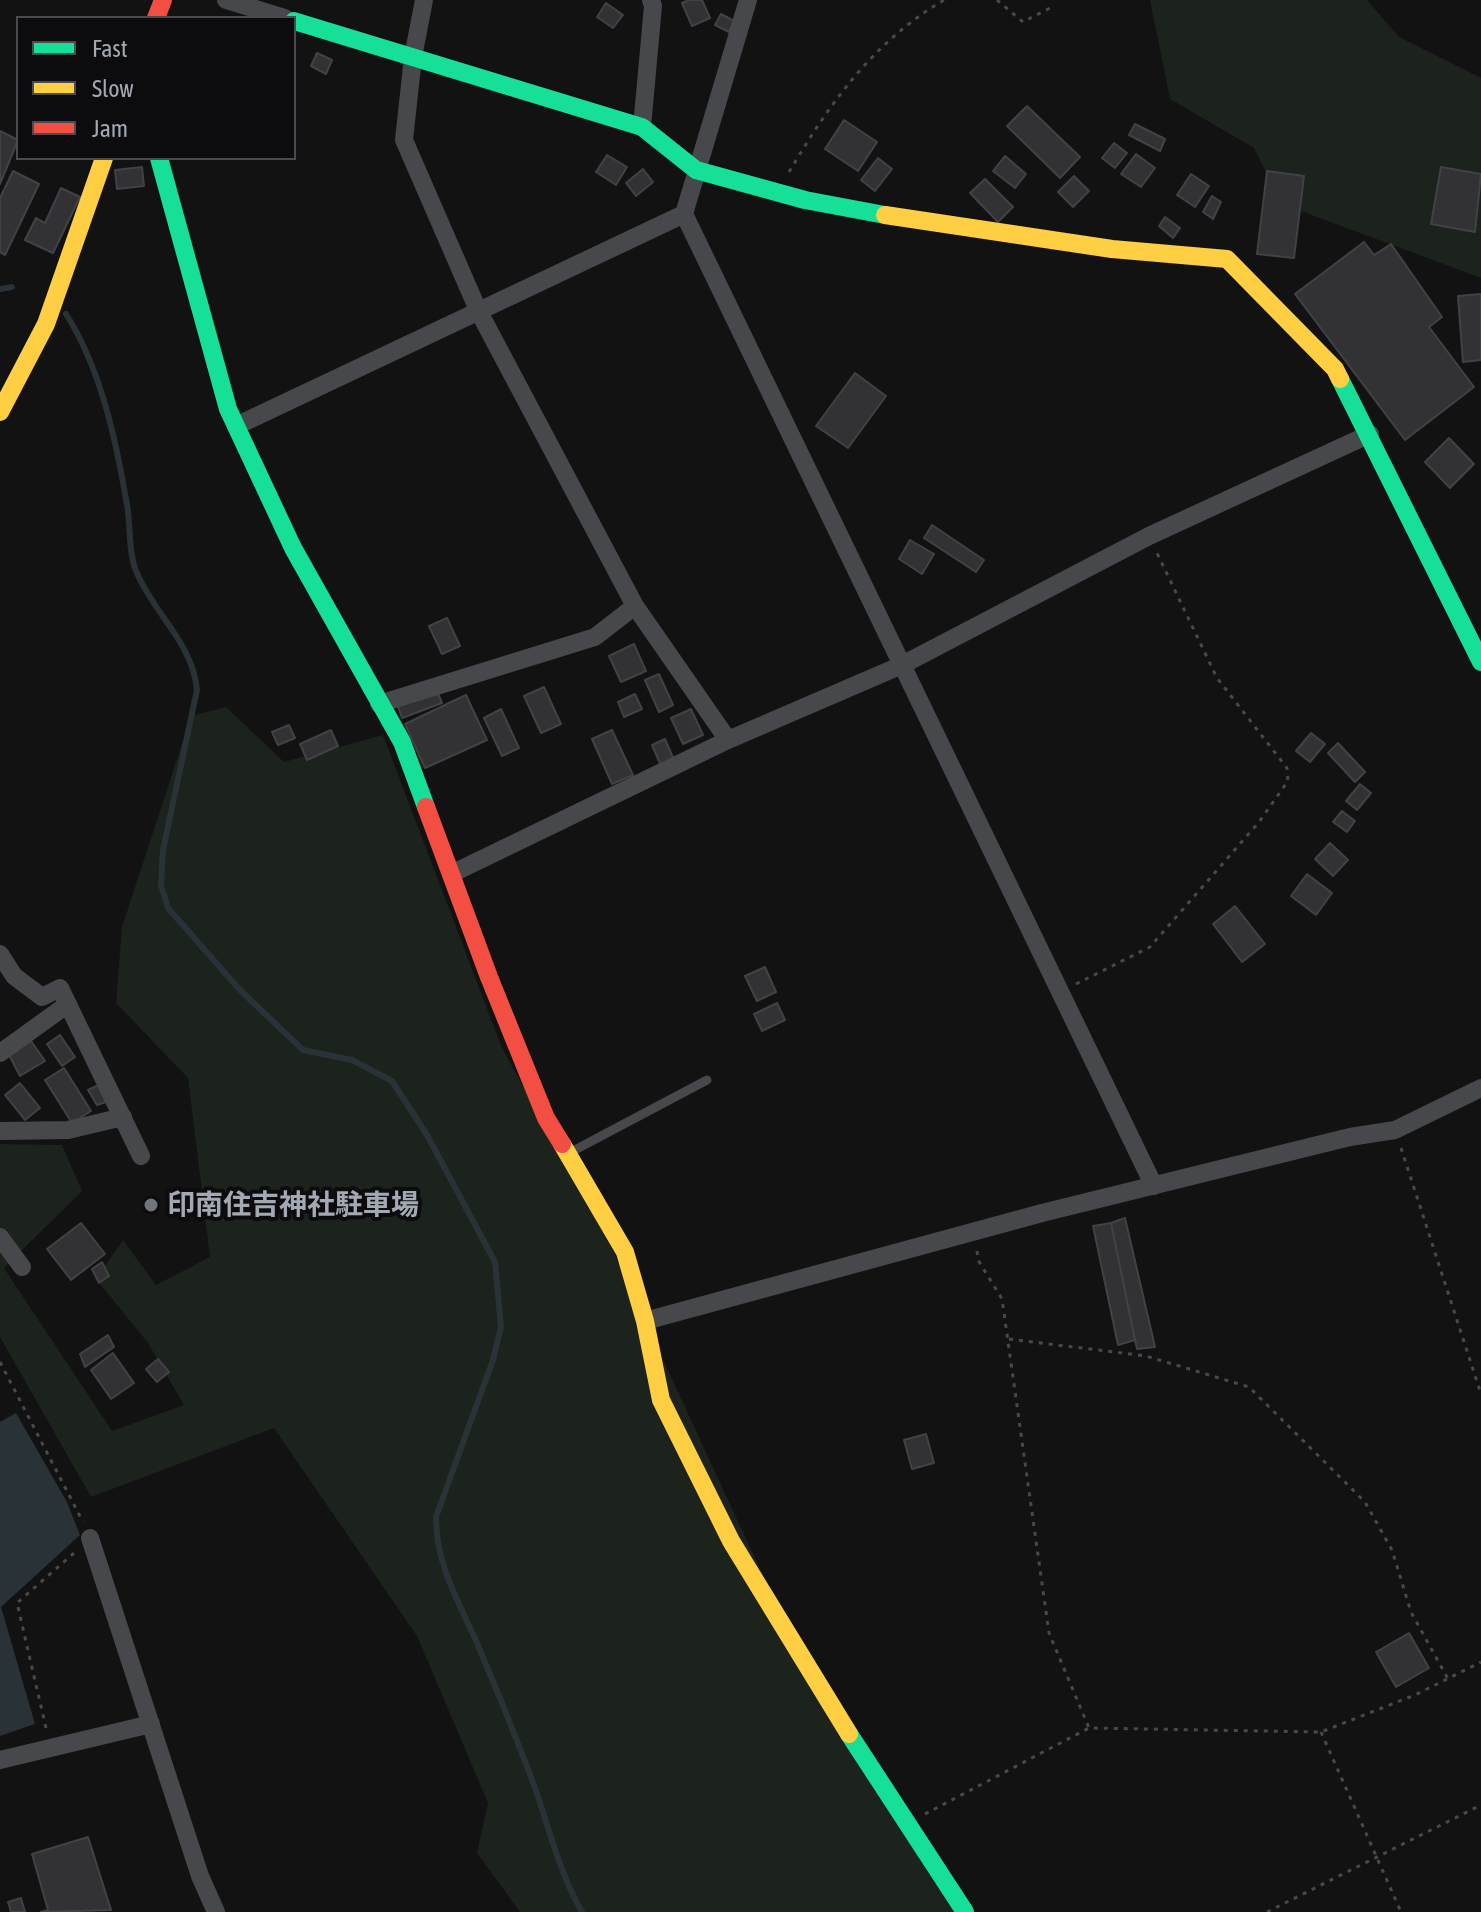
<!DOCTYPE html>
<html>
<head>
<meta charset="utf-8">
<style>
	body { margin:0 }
	#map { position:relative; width:1481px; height:1912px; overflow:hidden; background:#121212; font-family:"Asap Condensed",sans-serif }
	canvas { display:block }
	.legend { position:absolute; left:16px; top:16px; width:280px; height:144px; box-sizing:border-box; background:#0c0c0e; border:2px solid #484b50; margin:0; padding:10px 14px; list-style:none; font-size:24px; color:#a3a9b3 }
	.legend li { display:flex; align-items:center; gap:16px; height:40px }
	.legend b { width:40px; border:2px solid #484b50 }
</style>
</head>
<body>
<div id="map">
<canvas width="1481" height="1912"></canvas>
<ul class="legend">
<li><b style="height:10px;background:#16e098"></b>Fast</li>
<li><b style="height:10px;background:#ffcf43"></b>Slow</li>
<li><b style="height:10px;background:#f24e42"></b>Jam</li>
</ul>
</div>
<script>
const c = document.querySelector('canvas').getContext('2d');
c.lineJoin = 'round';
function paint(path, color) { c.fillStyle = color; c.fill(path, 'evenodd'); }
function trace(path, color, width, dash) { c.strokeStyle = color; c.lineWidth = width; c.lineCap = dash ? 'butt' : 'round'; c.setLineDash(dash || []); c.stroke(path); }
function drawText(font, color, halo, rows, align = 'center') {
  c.font = font + ' "Asap Condensed","Noto Sans JP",sans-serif'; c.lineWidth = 8; c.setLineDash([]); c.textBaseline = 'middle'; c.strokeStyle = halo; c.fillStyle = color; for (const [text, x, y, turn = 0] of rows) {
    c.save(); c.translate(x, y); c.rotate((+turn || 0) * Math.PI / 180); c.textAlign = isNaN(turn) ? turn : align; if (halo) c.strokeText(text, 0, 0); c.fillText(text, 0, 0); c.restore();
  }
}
const green = new Path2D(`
	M 1150,0 L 1367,0 L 1399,37 L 1481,78 L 1481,278 L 1282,204 L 1254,148 L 1170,99 Z
	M 226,707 L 284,762 L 383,735 L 502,1048 L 605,1234 L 815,1688 L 965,1912 L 520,1912 L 477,1853 L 488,1803 L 417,1636 L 274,1428 L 91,1497 L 0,1337 L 0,1144 L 62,1145 L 82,1191 L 4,1268 L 112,1431 L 184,1405 L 148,1343 L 96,1279 L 123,1240 L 156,1285 L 210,1257 L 188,1078 L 116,1003 L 122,927 L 191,716 Z`);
const water = new Path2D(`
	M 16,1413 L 67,1502 L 80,1535 L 1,1607 L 35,1724 L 0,1736 L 0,1422 Z`);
const stream = new Path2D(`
	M 0,289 L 12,287
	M 66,314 C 101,369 116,440 127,505 C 131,526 128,551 136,571 C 153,613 193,643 197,690 L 163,850 L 161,885 L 168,908 L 239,989 L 303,1050 L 352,1060 L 392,1081 L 427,1135 L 495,1262 L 501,1327 L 493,1360 L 436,1517 C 436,1565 458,1600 477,1643 C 495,1685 512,1727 528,1769 C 547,1817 556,1867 582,1912`);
const building = new Path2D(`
	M 689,0 L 702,0 L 710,18 L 692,26 L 682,3 Z
	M 606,3 L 623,15 L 613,28 L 597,17 Z
	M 721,14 L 734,21 L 729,32 L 715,25 Z
	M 317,53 L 332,60 L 326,74 L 311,66 Z
	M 1027,106 L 1080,157 L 1060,178 L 1007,126 Z
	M 844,120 L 877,142 L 858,171 L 825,149 Z
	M 1135,124 L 1165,139 L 1160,151 L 1129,135 Z
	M 0,131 L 18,140 L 0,184 Z
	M 1114,143 L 1127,153 L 1115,168 L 1102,158 Z
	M 1136,154 L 1155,168 L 1141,187 L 1121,174 Z
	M 607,155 L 627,167 L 616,185 L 596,172 Z
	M 1005,156 L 1026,174 L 1015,188 L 993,171 Z
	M 878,158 L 892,169 L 875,191 L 861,180 Z
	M 142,167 L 144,186 L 117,189 L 115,170 Z
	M 1441,167 L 1481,174 L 1475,232 L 1431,224 Z
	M 643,169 L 653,182 L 636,196 L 626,183 Z
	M 13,171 L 39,184 L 5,255 L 0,252 L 0,198 Z
	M 1267,171 L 1304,176 L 1294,258 L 1257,254 Z
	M 1191,174 L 1209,186 L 1195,207 L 1177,195 Z
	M 1074,176 L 1089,191 L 1073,207 L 1058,192 Z
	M 985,179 L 1013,207 L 998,222 L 970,193 Z
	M 61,188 L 80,197 L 53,253 L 25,240 L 36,218 L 45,223 Z
	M 1212,196 L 1221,202 L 1213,219 L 1203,212 Z
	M 1165,217 L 1180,228 L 1173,238 L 1159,226 Z
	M 1364,242 L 1374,255 L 1391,244 L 1442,317 L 1429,327 L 1474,387 L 1405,440 L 1295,294 Z
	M 1481,294 L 1481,360 L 1463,362 L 1458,296 Z
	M 855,373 L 886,396 L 848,448 L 816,426 Z
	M 1449,438 L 1474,464 L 1450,488 L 1425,462 Z
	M 932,525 L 984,560 L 976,572 L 924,538 Z
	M 910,540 L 934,554 L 922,574 L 899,559 Z
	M 447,618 L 460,646 L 442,654 L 429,626 Z
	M 634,644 L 646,671 L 621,682 L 609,656 Z
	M 659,674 L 673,705 L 659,712 L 645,680 Z
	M 544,687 L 561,724 L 541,733 L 524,696 Z
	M 436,689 L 442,703 L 402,718 L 397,704 Z
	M 635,694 L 642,709 L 624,717 L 618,702 Z
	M 466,695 L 487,740 L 425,768 L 405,724 Z
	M 501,709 L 519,748 L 502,756 L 484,718 Z
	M 691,709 L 703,735 L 683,744 L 671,718 Z
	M 289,725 L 295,738 L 278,745 L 272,732 Z
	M 331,730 L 338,746 L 307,760 L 300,744 Z
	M 612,730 L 633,775 L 612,784 L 592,739 Z
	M 1311,733 L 1325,744 L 1310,762 L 1296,751 Z
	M 665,739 L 674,760 L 661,766 L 652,745 Z
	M 1338,743 L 1365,772 L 1355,782 L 1328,753 Z
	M 1360,784 L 1371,793 L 1357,810 L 1346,801 Z
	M 1342,811 L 1355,821 L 1347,832 L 1333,822 Z
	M 1330,843 L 1348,860 L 1333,876 L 1315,859 Z
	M 1307,874 L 1332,893 L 1316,915 L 1291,896 Z
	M 1235,906 L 1265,944 L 1242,962 L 1213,924 Z
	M 765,967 L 776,992 L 757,1001 L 745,976 Z
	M 777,1003 L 785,1020 L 762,1031 L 754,1014 Z
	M 60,1035 L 75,1057 L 62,1066 L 47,1044 Z
	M 31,1041 L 45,1061 L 20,1076 L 9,1055 Z
	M 64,1068 L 91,1111 L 72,1123 L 45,1080 Z
	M 20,1083 L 40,1108 L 25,1120 L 5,1095 Z
	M 101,1084 L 109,1101 L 97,1105 L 88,1090 Z
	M 1125,1218 L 1155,1347 L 1137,1349 L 1111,1223 Z
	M 81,1223 L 105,1254 L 71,1280 L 47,1249 Z
	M 1111,1223 L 1135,1340 L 1118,1345 L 1093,1226 Z
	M 102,1262 L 109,1276 L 99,1283 L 92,1269 Z
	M 108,1335 L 114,1347 L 85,1367 L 80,1354 Z
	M 113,1353 L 134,1383 L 111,1399 L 91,1370 Z
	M 158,1359 L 169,1372 L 157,1382 L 146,1369 Z
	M 926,1434 L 934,1463 L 912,1469 L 904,1440 Z
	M 1409,1633 L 1429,1668 L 1396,1687 L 1376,1652 Z
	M 88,1837 L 111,1910 L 41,1912 L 48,1910 L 32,1854 Z
	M 21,1898 L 25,1912 L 11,1912 L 8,1902 Z`);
const path = new Path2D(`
	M 997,0 L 1023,22 L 1052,7
	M 789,172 C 830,103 873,42 944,0
	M 1076,984 L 1150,947 L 1259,822 L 1288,781 L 1287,768 L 1217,678 L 1157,553
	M 1401,1148 L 1481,1394
	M 977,1251 L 978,1260 L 1002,1299 L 1049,1633 L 1089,1728
	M 1009,1339 L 1146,1356 L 1249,1387 L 1365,1502 L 1392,1550 L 1411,1612 L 1448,1679
	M 0,1362 L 83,1522
	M 46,1728 L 17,1603 L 74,1553
	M 1321,1732 L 1401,1912
	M 925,1814 L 1089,1728 L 1321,1732 L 1415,1695 L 1481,1662
	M 1267,1912 L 1481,1805`);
const lane = new Path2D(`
	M 571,1152 L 707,1080`);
const street = new Path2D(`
	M 226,0 L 285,18
	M 748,0 L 684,214 L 1154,1186
	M 642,127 L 653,6 L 651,0
	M 236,426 L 684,214
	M 635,606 L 728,740
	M 379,704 L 595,637 L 635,606 L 478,310 L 404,140 L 413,57 L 424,0
	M 451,874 L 728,740 L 902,665 L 1149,536 L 1370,434
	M 0,954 L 14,976 L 42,997 L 60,988 L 141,1156
	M 0,1053 L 68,1004
	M 0,1131 L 68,1130 L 123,1117
	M 0,1237 L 22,1267
	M 645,1321 L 1042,1213 L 1350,1137 L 1395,1130 L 1481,1088
	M 90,1538 L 200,1876 L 216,1912
	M 0,1760 L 151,1724`);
const fast = new Path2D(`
	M 294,21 L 642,127 L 696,170 L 805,200 L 885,215
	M 159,158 L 228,409 L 293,548 L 402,742 L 426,807
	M 1340,379 L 1481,662
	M 849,1734 L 965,1912`);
const slow = new Path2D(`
	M 885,215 L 1112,249 L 1227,259 L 1335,369 L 1340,379
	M 0,412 L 46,324 L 104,158
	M 562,1144 L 625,1252 L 645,1321 L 661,1400 L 731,1541 L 849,1734`);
const jam = new Path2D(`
	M 156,18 L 163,0
	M 426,807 L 489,977 L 546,1118 L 562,1144`);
const markers = [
	[151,1205,8,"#70747b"]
];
const poiNames = [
	["印南住吉神社駐車場",167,1205]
];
paint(green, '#1c221c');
paint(water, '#293237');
trace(stream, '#293237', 6);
paint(building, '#323235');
trace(building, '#414246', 2);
trace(path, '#48494d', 3, [4, 6]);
trace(lane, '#46484b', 9);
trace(street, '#46484b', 18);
trace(fast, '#16e098', 18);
trace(slow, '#ffcf43', 18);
trace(jam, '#f24e42', 18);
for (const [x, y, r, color] of markers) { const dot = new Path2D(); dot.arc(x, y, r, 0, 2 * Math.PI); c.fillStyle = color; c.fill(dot); trace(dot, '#0c0c0e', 3); }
drawText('bold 28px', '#a3a9b3', '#0c0c0e', poiNames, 'left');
</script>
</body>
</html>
